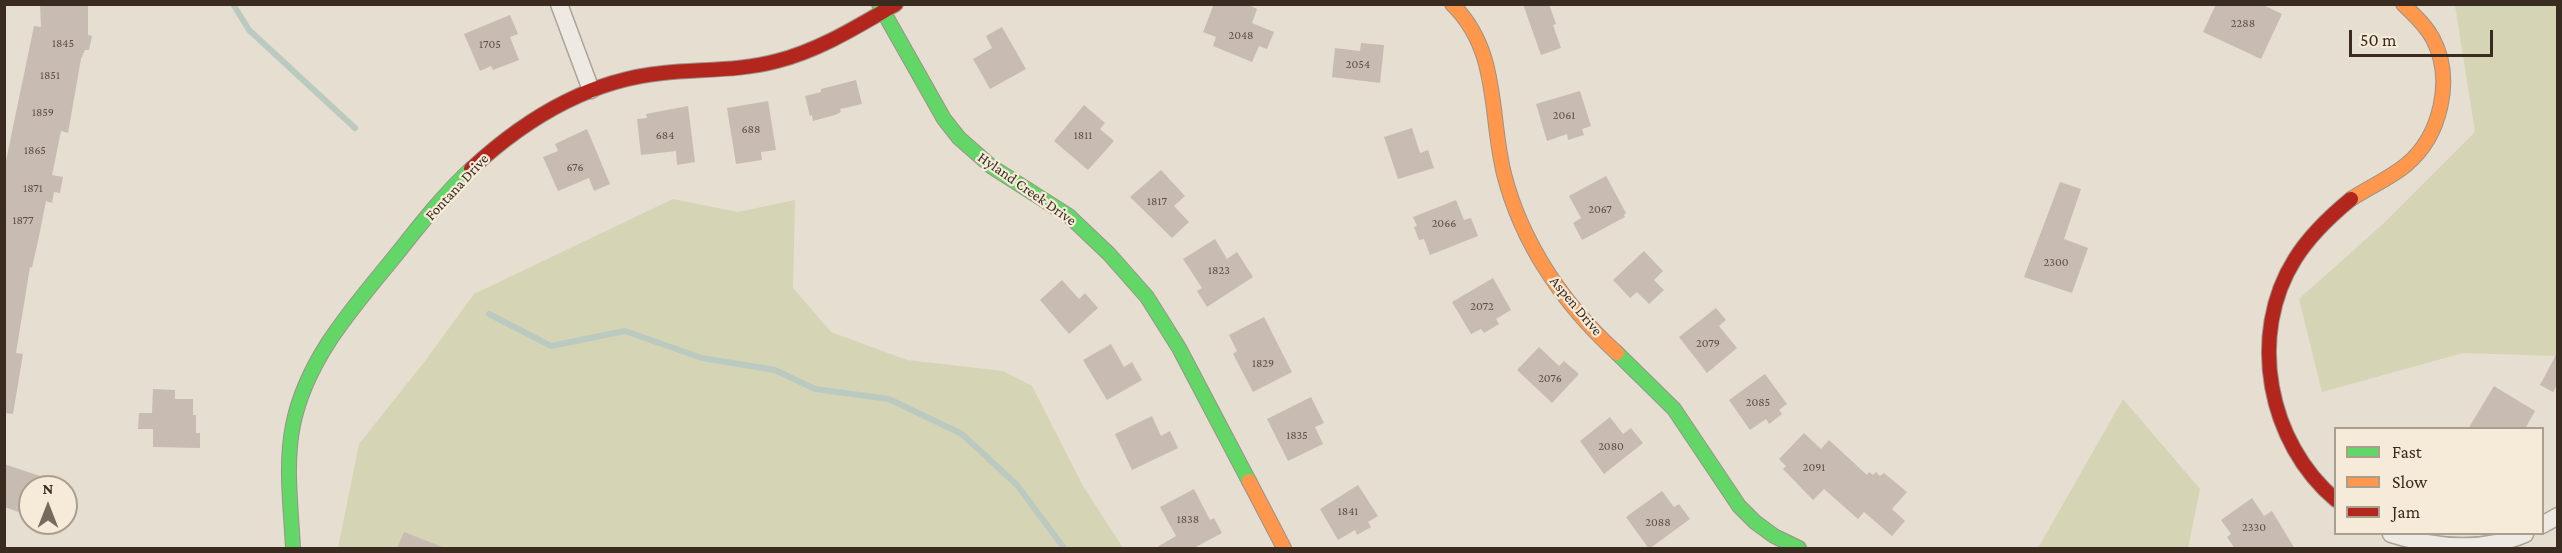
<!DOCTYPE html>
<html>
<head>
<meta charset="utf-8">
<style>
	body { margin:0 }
	#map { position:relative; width:2562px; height:553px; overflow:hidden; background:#e5ded1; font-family:"Crimson Pro",serif }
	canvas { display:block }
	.frame { position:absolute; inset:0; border:6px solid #3a2b21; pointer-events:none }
	.legend { position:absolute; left:2334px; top:427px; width:210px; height:108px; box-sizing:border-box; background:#f5ebd8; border:2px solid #aa9e8f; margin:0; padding:8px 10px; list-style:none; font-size:18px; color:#3a2b21 }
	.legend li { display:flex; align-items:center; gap:12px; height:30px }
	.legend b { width:30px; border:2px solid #aa9e8f }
	.north { position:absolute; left:18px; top:475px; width:60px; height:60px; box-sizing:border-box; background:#f5ebd8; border:2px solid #aa9e8f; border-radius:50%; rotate:0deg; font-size:16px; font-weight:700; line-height:24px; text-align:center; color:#3a2b21 }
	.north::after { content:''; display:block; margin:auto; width:21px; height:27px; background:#766a5f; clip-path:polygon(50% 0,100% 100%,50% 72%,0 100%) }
	.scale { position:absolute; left:2349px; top:30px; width:144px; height:27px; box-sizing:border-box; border:3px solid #3a2b21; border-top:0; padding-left:8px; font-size:18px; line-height:21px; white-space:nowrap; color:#3a2b21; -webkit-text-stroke:4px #f5ebd8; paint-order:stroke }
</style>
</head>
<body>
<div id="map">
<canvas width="2562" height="553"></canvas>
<div class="frame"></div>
<ul class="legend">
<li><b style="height:8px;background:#63d668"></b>Fast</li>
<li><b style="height:8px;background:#ff974d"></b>Slow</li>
<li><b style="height:8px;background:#b3261e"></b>Jam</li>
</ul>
<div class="north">N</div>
<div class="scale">50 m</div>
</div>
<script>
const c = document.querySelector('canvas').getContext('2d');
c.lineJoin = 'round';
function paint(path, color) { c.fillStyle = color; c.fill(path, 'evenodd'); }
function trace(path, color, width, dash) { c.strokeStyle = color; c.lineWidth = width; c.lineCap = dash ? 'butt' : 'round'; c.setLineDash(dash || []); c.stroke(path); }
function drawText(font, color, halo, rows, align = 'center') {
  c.font = font + ' "Crimson Pro",serif'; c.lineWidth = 4.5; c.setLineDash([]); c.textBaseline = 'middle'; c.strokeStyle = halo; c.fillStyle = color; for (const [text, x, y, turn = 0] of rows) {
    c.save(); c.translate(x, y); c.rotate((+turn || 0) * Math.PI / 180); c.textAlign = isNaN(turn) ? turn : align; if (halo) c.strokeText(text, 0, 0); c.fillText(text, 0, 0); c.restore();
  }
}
const green = new Path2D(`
	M 2455,5 L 2557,5 L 2557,356 L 2463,353 L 2322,392 L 2299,299 L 2384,223 L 2475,132 Z
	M 673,199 L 738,212 L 795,200 L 793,288 L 831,332 L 907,360 L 1003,371 L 1032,386 L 1083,486 L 1123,548 L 338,548 L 359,444 L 425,361 L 474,294 Z
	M 2123,399 L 2200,489 L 2188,548 L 2038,548 Z`);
const stream = new Path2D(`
	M 233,4 L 249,30 L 355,128
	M 489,314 L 551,346 L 625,331 L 702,358 L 775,370 L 815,389 L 889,399 L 962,434 L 1017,485 L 1064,548`);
const building = new Path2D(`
	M 40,4 L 88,4 L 88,35 L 92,36 L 89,50 L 85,50 L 81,59 L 68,133 L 61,131 L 52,175 L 63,177 L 60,193 L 54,192 L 52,203 L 46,201 L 39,236 L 32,268 L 30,267 L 16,353 L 23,354 L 13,414 L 4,413 L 4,170 L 34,26 L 41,27 Z
	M 1214,4 L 1247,4 L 1257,9 L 1252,23 L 1274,32 L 1267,49 L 1259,46 L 1252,62 L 1213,46 L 1216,37 L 1203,32 Z
	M 1523,4 L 1549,4 L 1556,24 L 1553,25 L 1561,48 L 1541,55 Z
	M 2216,4 L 2261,4 L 2282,14 L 2261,59 L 2203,32 Z
	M 510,15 L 518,34 L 510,37 L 519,60 L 493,70 L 491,66 L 480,71 L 464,34 Z
	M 1002,27 L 1026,69 L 990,89 L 973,59 L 992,48 L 986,36 Z
	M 1361,43 L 1384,45 L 1380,83 L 1332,77 L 1335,48 L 1360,51 Z
	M 856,80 L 862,104 L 840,109 L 841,112 L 835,115 L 813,121 L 812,115 L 810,116 L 805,96 L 821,92 L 821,89 Z
	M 1580,91 L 1591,126 L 1582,129 L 1584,135 L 1568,140 L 1567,134 L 1547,141 L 1536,104 Z
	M 768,101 L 776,150 L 761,152 L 762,160 L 736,164 L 727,108 Z
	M 1084,105 L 1105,123 L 1100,129 L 1114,141 L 1088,170 L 1054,141 Z
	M 688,106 L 695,162 L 677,165 L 676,151 L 641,155 L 637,119 L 647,118 L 646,114 Z
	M 1412,128 L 1420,153 L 1428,150 L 1434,168 L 1398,179 L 1384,137 Z
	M 587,129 L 610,184 L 594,191 L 589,178 L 558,191 L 543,157 L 558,151 L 555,144 Z
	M 1161,170 L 1185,196 L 1174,206 L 1189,222 L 1172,238 L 1130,197 Z
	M 1606,176 L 1626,213 L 1624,215 L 1625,217 L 1582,240 L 1573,223 L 1581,218 L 1569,196 Z
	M 2060,182 L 2081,189 L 2064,239 L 2088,248 L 2072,293 L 2024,277 Z
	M 1456,200 L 1464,220 L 1471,218 L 1478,236 L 1430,255 L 1424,239 L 1419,240 L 1414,227 L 1417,226 L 1413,217 Z
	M 1215,239 L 1227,259 L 1237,252 L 1253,277 L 1207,307 L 1197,291 L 1202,288 L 1183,259 Z
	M 1644,251 L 1663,271 L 1654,280 L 1664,290 L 1649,304 L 1637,292 L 1630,298 L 1613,280 Z
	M 1493,278 L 1511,310 L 1496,319 L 1499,324 L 1484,333 L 1481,329 L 1471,334 L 1452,302 Z
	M 1062,280 L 1079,299 L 1085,293 L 1098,308 L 1069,334 L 1040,300 Z
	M 1716,308 L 1726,320 L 1719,326 L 1737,348 L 1707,373 L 1679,337 Z
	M 1264,317 L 1292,372 L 1253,392 L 1233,354 L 1237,351 L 1229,335 Z
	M 1111,344 L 1124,367 L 1132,362 L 1142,380 L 1107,400 L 1083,360 Z
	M 1539,347 L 1559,366 L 1564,361 L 1579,374 L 1552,403 L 1517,370 Z
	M 2558,351 L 2558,383 L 2553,392 L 2540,385 Z
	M 1765,374 L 1787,404 L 1779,410 L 1782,414 L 1769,424 L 1766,419 L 1750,430 L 1729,400 Z
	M 2494,386 L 2535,411 L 2525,429 L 2468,429 Z
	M 153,389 L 175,390 L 175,399 L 193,399 L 193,415 L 196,415 L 196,433 L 200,433 L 200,448 L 153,447 L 153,429 L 138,429 L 139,413 L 152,413 Z
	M 1311,397 L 1324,423 L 1315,427 L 1323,444 L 1288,461 L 1267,419 Z
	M 1152,416 L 1161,436 L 1170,431 L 1178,448 L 1132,470 L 1115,434 Z
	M 1610,417 L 1623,434 L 1631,428 L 1643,443 L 1604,474 L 1580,441 Z
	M 1804,433 L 1821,449 L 1829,440 L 1867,475 L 1869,472 L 1873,475 L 1876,472 L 1880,476 L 1884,473 L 1907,492 L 1892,509 L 1905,521 L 1892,536 L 1864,512 L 1858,519 L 1824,489 L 1813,500 L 1783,469 L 1786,466 L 1779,459 Z
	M 4,464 L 64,484 L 64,487 L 30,487 L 30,516 L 4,507 Z
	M 1358,485 L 1378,516 L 1368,522 L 1371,527 L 1357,535 L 1355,530 L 1338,540 L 1320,509 Z
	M 1194,489 L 1210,520 L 1214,518 L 1222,533 L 1192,549 L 1154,549 L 1176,536 L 1160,507 Z
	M 1662,491 L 1674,507 L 1679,504 L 1690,519 L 1649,549 L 1626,517 Z
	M 2252,498 L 2264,516 L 2272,511 L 2295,549 L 2235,549 L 2227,537 L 2231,534 L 2221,520 Z
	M 404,532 L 445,548 L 444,549 L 397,549 Z`);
const street = new Path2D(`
	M 559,4 L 591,90
	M 2542,525 L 2558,516
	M 2391,534 C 2435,548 2481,553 2525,534`);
const fast = new Path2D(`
	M 879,4 L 944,119 L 959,138 L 992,167 L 1069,216 L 1109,254 L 1147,297 L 1179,348 L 1249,481
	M 1617,353 L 1674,409 L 1739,506 L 1755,522 L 1774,536 L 1799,548
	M 293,548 C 291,507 285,465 293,425 C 307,357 354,307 396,255 C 420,225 443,195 471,169`);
const slow = new Path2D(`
	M 1452,4 C 1500,51 1489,113 1504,174 C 1522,244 1564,305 1617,353
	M 2351,199 C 2369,187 2389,179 2406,165 C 2441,136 2454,79 2433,39 C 2426,25 2414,15 2403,4
	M 1249,481 L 1284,548`);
const jam = new Path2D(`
	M 471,169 C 525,119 589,80 663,73 C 701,69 740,71 777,61 C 820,50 858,26 896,4
	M 2336,500 C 2268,443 2247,335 2295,259 C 2310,235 2329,217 2351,199`);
const numberNames = [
	["2288",2243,23],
	["2048",1241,35],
	["1845",63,43],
	["1705",490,44],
	["2054",1358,64],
	["1851",50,75],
	["1859",43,112],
	["2061",1564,115],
	["688",751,129],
	["684",665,135],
	["1811",1083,135],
	["1865",35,150],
	["676",575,167],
	["1871",33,188],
	["1817",1157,201],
	["2067",1600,209],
	["1877",23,220],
	["2066",1444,223],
	["2300",2056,262],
	["1823",1219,270],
	["2072",1482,306],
	["2079",1708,343],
	["1829",1263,363],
	["2076",1550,378],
	["2085",1758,402],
	["1835",1297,435],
	["2080",1611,446],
	["2091",1814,467],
	["1841",1348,511],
	["1838",1188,519],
	["2088",1658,522],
	["2330",2254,527]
];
const streetNames = [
	["Fontana Drive",457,187,-47],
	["Hyland Creek Drive",1027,189,35],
	["Aspen Drive",1576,306,50]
];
paint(green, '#d5d4b4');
trace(stream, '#bbcac0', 6);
paint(building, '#c8bcb2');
trace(street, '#aaa399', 19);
trace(fast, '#9a9389', 16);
trace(slow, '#9a9389', 16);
trace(jam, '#9a9389', 16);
trace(street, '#eee9e2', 16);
trace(fast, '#63d668', 14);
trace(slow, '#ff974d', 14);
trace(jam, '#b3261e', 14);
drawText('12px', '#5e4f45', null, numberNames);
drawText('15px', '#3a2b21', '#f5ebd8', streetNames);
</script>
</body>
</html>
